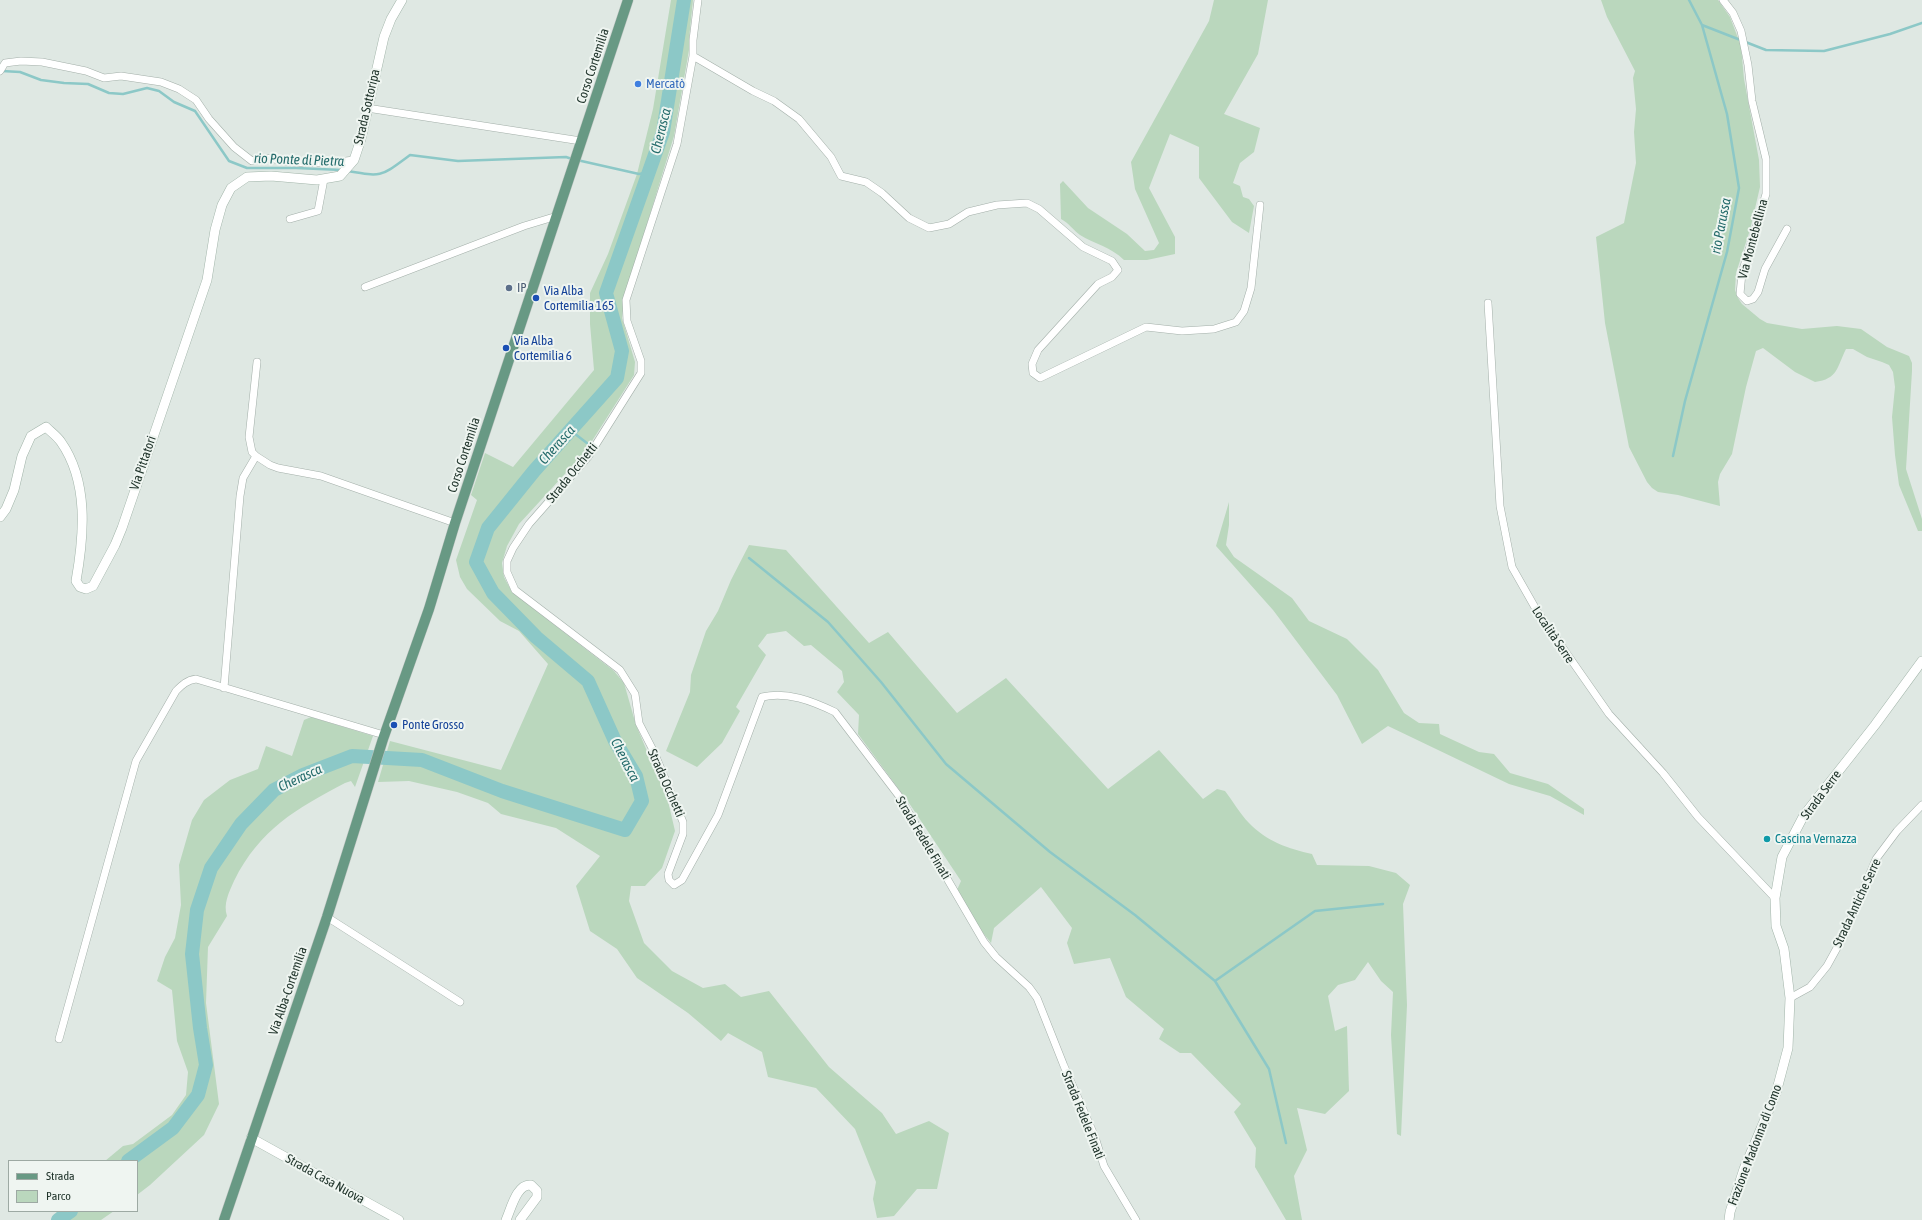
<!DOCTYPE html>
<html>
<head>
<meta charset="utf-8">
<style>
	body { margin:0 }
	#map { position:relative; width:1922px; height:1220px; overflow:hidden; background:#dfe8e3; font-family:"Asap Condensed",sans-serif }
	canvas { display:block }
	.legend { position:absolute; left:8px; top:1160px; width:130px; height:52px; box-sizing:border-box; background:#eff5f1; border:1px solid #9da9a3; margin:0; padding:5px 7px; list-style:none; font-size:12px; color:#22362d }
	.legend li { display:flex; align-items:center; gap:8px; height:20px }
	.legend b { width:20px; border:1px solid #9da9a3 }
</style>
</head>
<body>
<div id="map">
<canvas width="1922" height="1220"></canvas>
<ul class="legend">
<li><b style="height:5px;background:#689984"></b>Strada</li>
<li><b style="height:11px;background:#bad7bd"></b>Parco</li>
</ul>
</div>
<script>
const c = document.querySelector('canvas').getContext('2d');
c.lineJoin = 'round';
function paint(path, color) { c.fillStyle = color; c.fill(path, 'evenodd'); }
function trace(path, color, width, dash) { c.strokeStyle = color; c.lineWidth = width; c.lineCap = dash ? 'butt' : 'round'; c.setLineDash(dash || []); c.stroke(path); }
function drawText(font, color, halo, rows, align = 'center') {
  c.font = font + ' "Asap Condensed",sans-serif'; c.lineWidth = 4; c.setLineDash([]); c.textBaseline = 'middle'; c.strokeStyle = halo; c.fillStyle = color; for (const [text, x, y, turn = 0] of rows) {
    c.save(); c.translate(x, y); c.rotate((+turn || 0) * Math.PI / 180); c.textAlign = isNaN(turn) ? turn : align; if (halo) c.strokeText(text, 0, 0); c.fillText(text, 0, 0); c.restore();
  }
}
const green = new Path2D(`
	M 671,0 L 693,0 L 689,39 L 689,50 L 674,136 L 624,299 L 622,318 L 635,362 L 634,375 L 585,452 L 519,524 L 507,546 L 502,563 L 504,577 L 512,592 L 614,671 L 624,683 L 636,725 L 668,801 L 675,831 L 662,868 L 645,886 L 631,886 L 629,901 L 644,943 L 672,971 L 703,988 L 725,984 L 741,997 L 769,991 L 829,1067 L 882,1113 L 896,1134 L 929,1121 L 949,1133 L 937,1189 L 917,1189 L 894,1216 L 877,1218 L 873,1199 L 876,1182 L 855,1129 L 816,1088 L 768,1077 L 762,1052 L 728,1033 L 721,1041 L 688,1013 L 637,978 L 617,949 L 590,931 L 576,886 L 600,856 L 556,828 L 501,814 L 488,803 L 457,792 L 409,781 L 378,782 L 390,741 L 501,770 L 548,664 L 519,631 L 500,621 L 467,589 L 460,577 L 456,560 L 477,500 L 471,495 L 485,453 L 513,467 L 594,370 L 590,324 L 590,293 L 608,254 L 637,174 L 653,109 Z
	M 1214,0 L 1268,0 L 1258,54 L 1224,114 L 1260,128 L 1254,152 L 1240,163 L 1233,183 L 1240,186 L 1243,197 L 1249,199 L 1254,206 L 1249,233 L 1232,222 L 1199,178 L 1199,147 L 1170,134 L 1149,188 L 1175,237 L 1175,254 L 1147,260 L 1124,260 C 1111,247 1095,244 1080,235 C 1073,230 1069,223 1061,219 L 1060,184 L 1063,181 L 1088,208 L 1127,234 L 1145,251 L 1154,250 L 1159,243 L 1135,189 L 1131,162 L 1209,21 Z
	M 1601,0 L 1718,0 L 1730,17 L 1741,46 L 1744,79 L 1759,160 L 1760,187 L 1750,230 L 1736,273 L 1735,290 L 1738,298 L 1742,304 L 1760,319 L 1767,323 L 1802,329 L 1837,326 L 1861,329 L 1887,347 L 1909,356 L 1912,363 L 1912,371 L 1906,469 L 1922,519 L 1922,531 L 1918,531 L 1899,485 L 1895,455 L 1892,417 L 1895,387 L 1893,372 L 1889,365 L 1882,362 L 1867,357 L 1853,349 L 1846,349 C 1837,367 1838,379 1815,382 L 1795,372 L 1763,348 L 1756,351 L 1746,387 L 1732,454 L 1720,474 L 1718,482 L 1720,506 L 1678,495 L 1658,492 L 1652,488 L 1647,482 L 1629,447 L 1605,323 L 1596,237 L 1624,223 L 1636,163 L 1634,132 L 1636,109 L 1633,78 L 1635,71 L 1607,17 Z
	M 1229,502 L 1229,525 L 1226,545 L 1234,557 L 1292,598 L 1309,621 L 1347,639 L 1378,670 L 1404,713 L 1419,723 L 1439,724 L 1440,734 L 1479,752 L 1494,754 L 1510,773 L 1548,784 L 1584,809 L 1584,815 L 1550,796 L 1509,784 L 1388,726 L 1362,744 L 1337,695 L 1273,610 L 1216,546 Z
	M 749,545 L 786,550 L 869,643 L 888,632 L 957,713 L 1006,678 L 1108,789 L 1159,750 L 1203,799 L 1217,789 L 1225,791 C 1233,801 1240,814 1249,823 C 1266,841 1289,849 1312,854 L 1317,865 L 1369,866 L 1396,873 L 1410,885 L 1403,904 L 1407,1005 L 1401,1136 L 1397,1134 L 1391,1035 L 1393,992 L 1381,981 L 1368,962 L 1355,980 L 1338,985 L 1328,996 L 1335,1031 L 1347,1026 L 1349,1091 L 1325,1114 L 1297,1108 L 1307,1150 L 1294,1176 L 1302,1220 L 1286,1220 L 1255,1167 L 1256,1148 L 1234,1112 L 1241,1104 L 1191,1053 L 1180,1053 L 1159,1039 L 1164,1029 L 1126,997 L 1110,958 L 1074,964 L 1067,943 L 1072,928 L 1041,887 L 994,928 L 991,943 L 983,933 L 957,890 L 961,881 L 909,803 L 858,734 L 859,715 L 837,692 L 844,682 L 842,671 L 811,645 L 804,646 L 786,631 L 767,634 L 758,646 L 766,655 L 736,707 L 740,711 L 722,743 L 697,767 L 666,751 L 690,692 L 691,675 L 706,631 L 718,611 L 731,580 Z
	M 311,717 L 373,736 L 355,787 L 351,781 L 345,783 C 296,809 260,829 234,881 C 229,892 223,904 227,916 L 208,947 L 206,1003 L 219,1104 L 204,1135 L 150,1185 L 137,1195 L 137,1161 L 105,1161 L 123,1146 L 133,1144 L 172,1115 L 186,1095 L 188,1072 L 177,1041 L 172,990 L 157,981 L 165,957 L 175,938 L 181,905 L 179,865 L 192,820 L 204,800 L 230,780 L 258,769 L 266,746 L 292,756 L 304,720 Z
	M 54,1211 L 114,1211 L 101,1220 L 69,1220 Z`);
const stream = new Path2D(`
	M 1702,25 L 1766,50 L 1824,51 L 1890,34 L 1922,23
	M 2,71 L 20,72 L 41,80 L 64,83 L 88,84 L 109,93 L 123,94 L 147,88 L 159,91 L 174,102 L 195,111 L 229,161 L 247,168 L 296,168 L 342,170
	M 577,160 L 639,174 L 649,172
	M 347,171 C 383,177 380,177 410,155 L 458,161 L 566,157 L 572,159
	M 570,430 L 592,447
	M 1673,456 L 1685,401 L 1727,252 L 1739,188 L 1727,114 L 1702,25 L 1689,0
	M 749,558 L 828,622 L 881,682 L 946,764 L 1050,852 L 1135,915 L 1215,981 L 1269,1069 L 1286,1143
	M 1215,981 L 1315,911 L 1383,904`);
const river = new Path2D(`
	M 128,1161 L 173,1128 L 198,1095 L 206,1065 L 200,1028 L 192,954 L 197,910 L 211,868 L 241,824 L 274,790 L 303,775 L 352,756 L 422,760 L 502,791 L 625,830 L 642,801 L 636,776 L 615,741 L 588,681 L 536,637 L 493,593 L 476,562 L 488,528 L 534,471 L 617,378 L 622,351 L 606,293 L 663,132 L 684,0
	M 58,1220 L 71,1211`);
const street = new Path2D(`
	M 698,0 L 693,40 L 693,56 L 677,144 L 626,300 L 627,321 L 641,361 L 641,373 L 588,457 L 529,524 L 513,548 L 507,561 L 507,572 L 515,590 L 620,670 L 635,694 L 639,723 L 654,752 L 683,822 L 683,834 L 668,874 L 669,880 L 674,885 L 682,880 L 718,815 L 762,697 C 787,691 812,701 835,712 L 899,796 L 984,942 L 996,957 L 1029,987 L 1037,998 L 1064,1066 L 1095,1137 L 1104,1166 L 1136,1220
	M 1723,0 L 1733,13 L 1741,31 L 1748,65 L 1752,101 L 1766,159 L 1766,194 L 1742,273 L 1740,294 L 1747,301 L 1753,299 L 1758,292 L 1765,269 L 1787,229
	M 693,56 L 753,91 L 774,101 L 799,119 L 831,157 L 841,176 L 866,182 L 882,193 L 909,218 L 929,228 L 949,224 L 968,212 L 997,205 L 1027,203 L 1039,209 L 1083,247 L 1112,261 L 1118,270 L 1112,277 L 1098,284 L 1038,350 L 1032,364 L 1033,373 L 1040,378 L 1146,327 L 1182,331 L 1214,329 L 1236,322 L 1244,311 L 1251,288 L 1260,205
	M 0,71 L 5,63 L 21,61 L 42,62 L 86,71 L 104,78 L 121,76 L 161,82 L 179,89 L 196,100 L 209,119 L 234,147 L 252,161 C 271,155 274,161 292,162 C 313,164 333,163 354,160
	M 367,108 L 581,141
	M 290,219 L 318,211 L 324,179
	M 365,287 L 524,226 L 557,216
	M 1488,303 L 1500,506 L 1512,567 L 1537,611 L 1609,714 L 1663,773 L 1698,817 L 1775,898
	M 257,362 L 249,437 L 252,452 L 256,456 L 270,465 L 278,468 L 321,476 L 455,523
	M 224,688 L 240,496 L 243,478 L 256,456
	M 327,917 L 460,1002
	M 1790,998 L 1810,987 L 1827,966 L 1843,937 L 1876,859 L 1897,831 L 1922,805
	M 59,1039 L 136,761 L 176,691 C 182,685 187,680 196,679 L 384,735`);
const secondary = new Path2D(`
	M 0,517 L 6,509 L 14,490 L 22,456 L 31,436 L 46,427 C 51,432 57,436 61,442 C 89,482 84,536 76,581 L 80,587 L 86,589 L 93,586 L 115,545 L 122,528 L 207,280 L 215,230 L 222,205 L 231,188 L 247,177 L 271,176 L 317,180 L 340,176 L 354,160 L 361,139 L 384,37 L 391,19 L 402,0
	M 251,1138 L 399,1220
	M 506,1220 C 511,1209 517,1183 531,1185 L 537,1191 L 537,1197 L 520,1220
	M 1729,1220 L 1730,1212 L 1744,1169 L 1776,1093 L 1788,1048 L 1790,998 L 1784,949 L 1776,926 L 1775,898 L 1782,857 L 1804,815 L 1875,725 L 1922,661`);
const primary = new Path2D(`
	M 224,1220 L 327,917 L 383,739 L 429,609 L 455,523 L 628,0`);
const markers = [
	[638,84,4,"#3f7fe0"],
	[509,288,4,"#5c6f8a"],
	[536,298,4,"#1a4fb4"],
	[506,348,4,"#1a4fb4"],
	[394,725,4,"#1a4fb4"],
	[1767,839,4,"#0f9aa8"]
];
const streetNames = [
	["Corso Cortemilia",593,66,-72],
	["Strada Sottoripa",367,107,-77],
	["Via Montebellina",1753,239,-75],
	["Corso Cortemilia",464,455,-72],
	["Via Pittatori",143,463,-71],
	["Strada Occhetti",572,473,-51],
	["Località Serre",1553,635,56],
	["Strada Occhetti",666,783,66],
	["Strada Serre",1821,795,-53],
	["Strada Fedele Finati",923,838,59],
	["Strada Antiche Serre",1857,903,-65],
	["Via Alba-Cortemilia",288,991,-71],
	["Strada Fedele Finati",1083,1115,68],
	["Frazione Madonna di Como",1755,1145,-69],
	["Strada Casa Nuova",325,1179,29]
];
const shopNames = [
	["Mercatò",646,84]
];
const serviceNames = [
	["IP",517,288]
];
const transitNames = [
	["Via Alba",544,291],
	["Cortemilia 165",544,306],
	["Via Alba",514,341],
	["Cortemilia 6",514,356],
	["Ponte Grosso",402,725]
];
const cultureNames = [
	["Cascina Vernazza",1775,839]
];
const waterNames = [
	["Cherasca",661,131,-76],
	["rio Ponte di Pietra",299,160,2],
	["rio Parussa",1721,226,-79],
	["Cherasca",557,445,-48],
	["Cherasca",625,760,63],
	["Cherasca",300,778,-25]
];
paint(green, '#bad7bd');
trace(stream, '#8cc8c7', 2.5);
trace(river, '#8cc8c7', 14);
trace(street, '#a3afa9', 8);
trace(secondary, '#a0b3a8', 10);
trace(primary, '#bdc3c0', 11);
trace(street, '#fff', 7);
trace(secondary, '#fff', 9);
trace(primary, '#689984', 10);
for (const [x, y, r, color] of markers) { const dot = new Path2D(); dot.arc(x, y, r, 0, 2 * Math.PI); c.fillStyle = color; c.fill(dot); trace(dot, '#eff5f1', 1.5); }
drawText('13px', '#22362d', '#eff5f1', streetNames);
drawText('13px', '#366cbe', '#eff5f1', shopNames, 'left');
drawText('13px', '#4e5e75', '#eff5f1', serviceNames, 'left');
drawText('13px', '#164399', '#eff5f1', transitNames, 'left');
drawText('13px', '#0d838f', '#eff5f1', cultureNames, 'left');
drawText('italic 14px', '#246b6b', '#eff5f1', waterNames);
</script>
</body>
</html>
